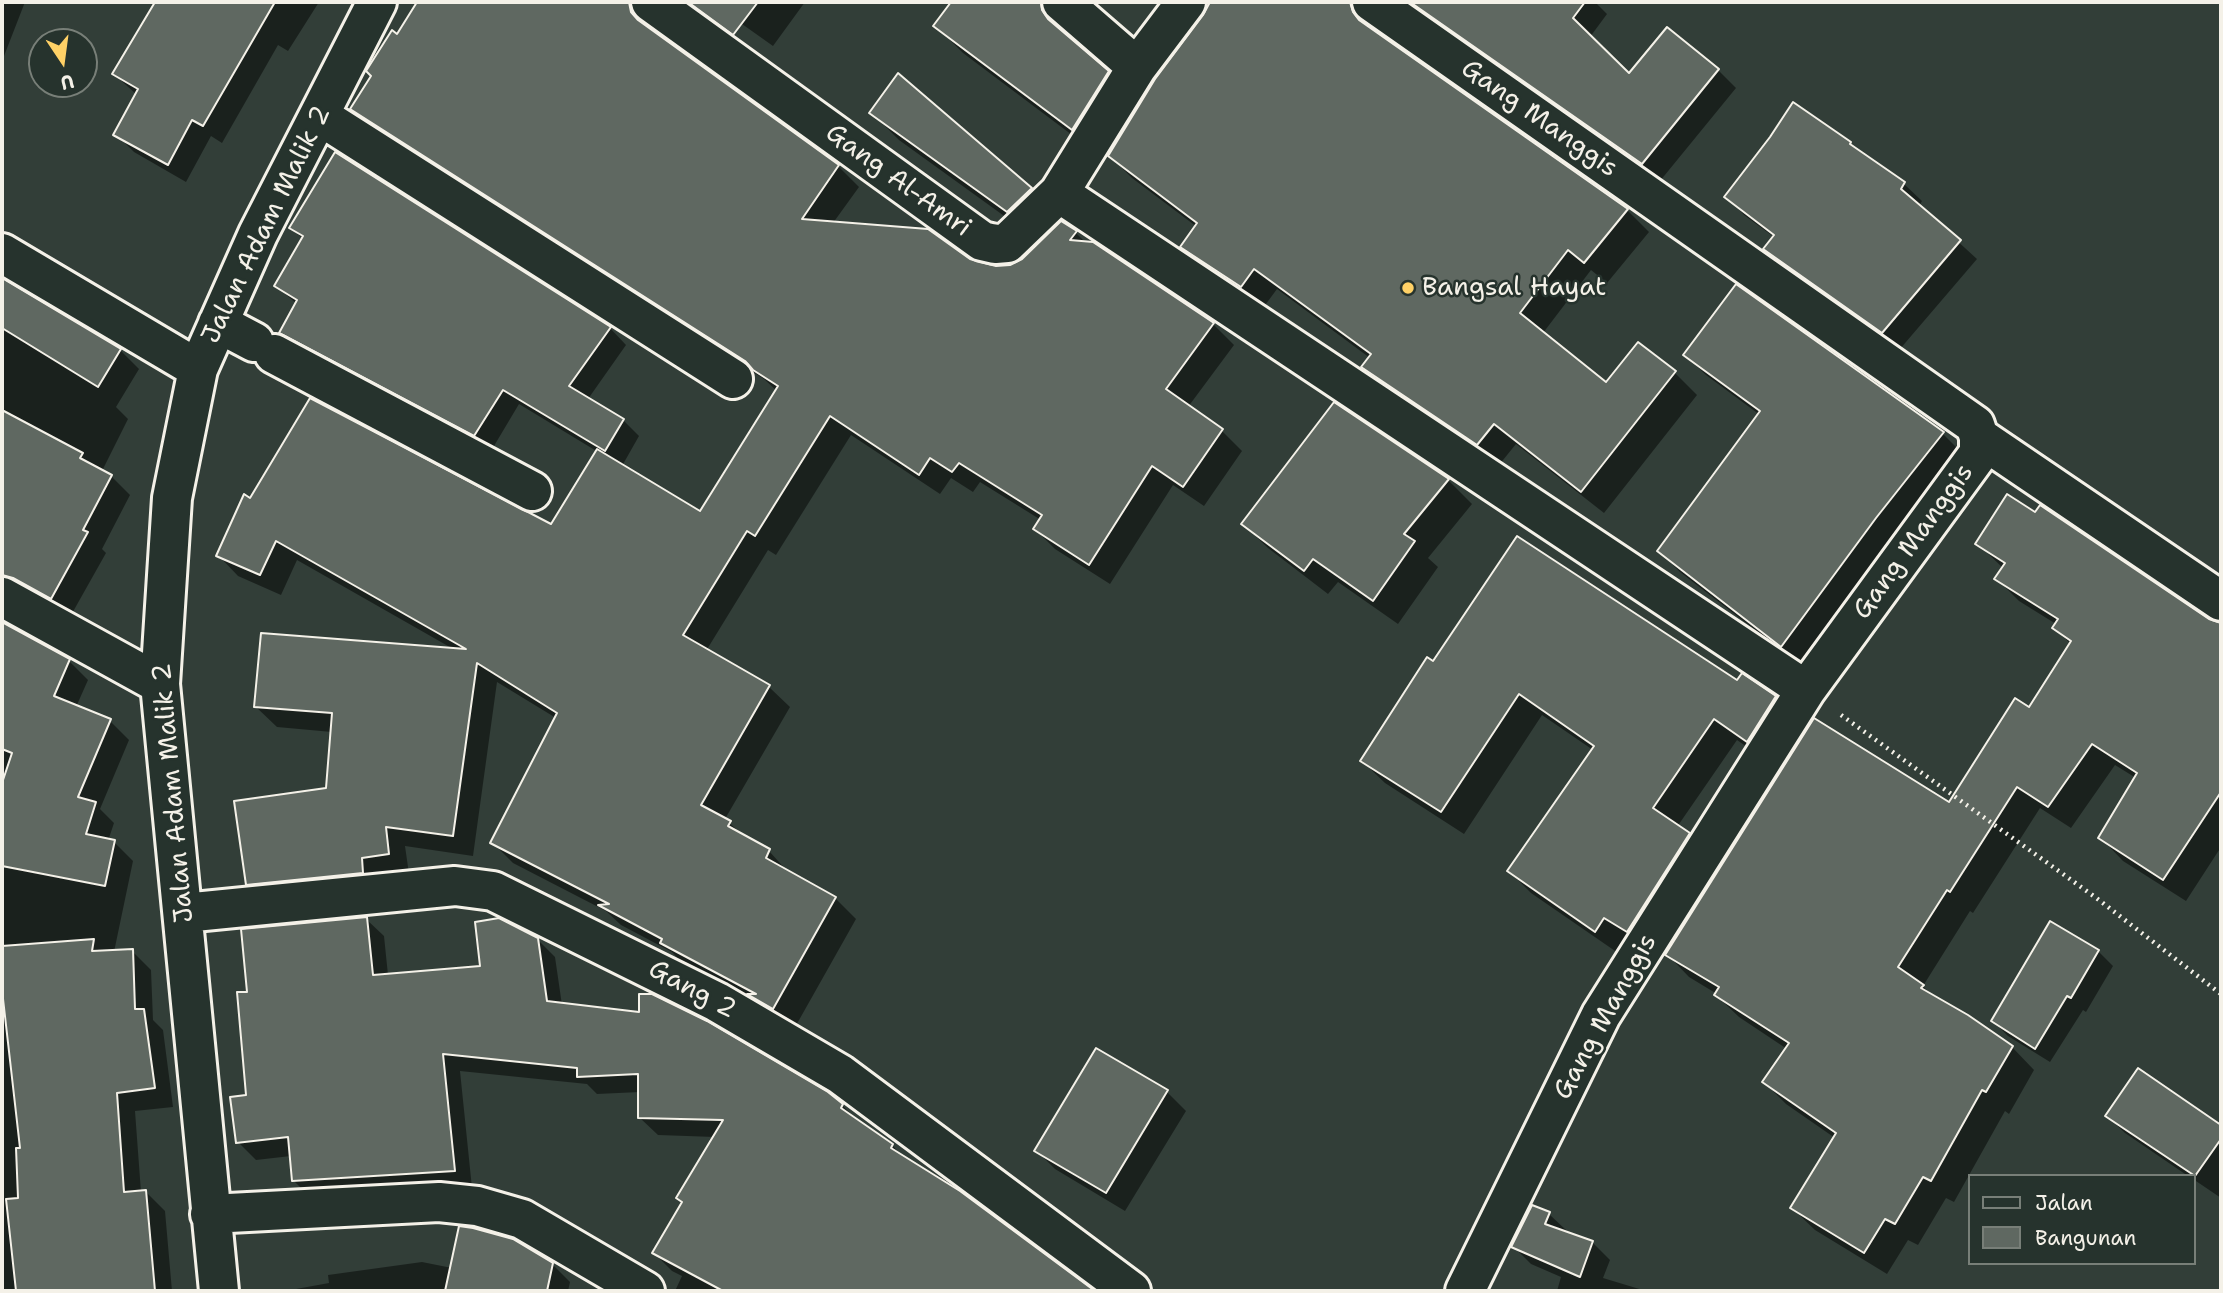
<!DOCTYPE html>
<html>
<head>
<meta charset="utf-8">
<style>
	body { margin:0 }
	#map { position:relative; width:2223px; height:1293px; overflow:hidden; background:#323e38; font-family:"Shantell Sans",sans-serif }
	canvas { display:block }
	.frame { position:absolute; inset:0; border:4px solid #f4f1e8; pointer-events:none }
	.legend { position:absolute; left:1968px; top:1174px; width:228px; height:91px; box-sizing:border-box; background:#26332d; border:2px solid #787f78; margin:0; padding:9px 12px; list-style:none; font-size:21px; color:#f4f1e8 }
	.legend li { display:flex; align-items:center; gap:14px; height:35px }
	.legend b { width:35px; border:2px solid #787f78 }
	.north { position:absolute; left:28px; top:28px; width:70px; height:70px; box-sizing:border-box; background:#26332d; border:2px solid #787f78; border-radius:50%; rotate:167deg; font-size:19px; font-weight:700; line-height:28px; text-align:center; color:#f4f1e8 }
	.north::after { content:''; display:block; margin:auto; width:24px; height:32px; background:#ffd166; clip-path:polygon(50% 0,100% 100%,50% 72%,0 100%) }
</style>
</head>
<body>
<div id="map">
<canvas width="2223" height="1293"></canvas>
<div class="frame"></div>
<ul class="legend">
<li><b style="height:9px;background:#26332d"></b>Jalan</li>
<li><b style="height:19px;background:#5f6861"></b>Bangunan</li>
</ul>
<div class="north">U</div>
</div>
<script>
const c = document.querySelector('canvas').getContext('2d');
c.lineJoin = 'round';
function paint(path, color) { c.fillStyle = color; c.fill(path, 'evenodd'); }
function trace(path, color, width, dash) { c.strokeStyle = color; c.lineWidth = width; c.lineCap = dash ? 'butt' : 'round'; c.setLineDash(dash || []); c.stroke(path); }
function drawText(font, color, halo, rows, align = 'center') {
  c.font = font + ' "Shantell Sans",sans-serif'; c.lineWidth = 5; c.setLineDash([]); c.textBaseline = 'middle'; c.strokeStyle = halo; c.fillStyle = color; for (const [text, x, y, turn = 0] of rows) {
    c.save(); c.translate(x, y); c.rotate((+turn || 0) * Math.PI / 180); c.textAlign = isNaN(turn) ? turn : align; if (halo) c.strokeText(text, 0, 0); c.fillText(text, 0, 0); c.restore();
  }
}
const shadow = new Path2D(`
	M 2,2 L 25,2 L 4,56 L 2,55 Z
	M 157,2 L 319,2 L 288,51 L 278,45 L 222,143 L 211,136 L 186,182 L 134,152 L 116,134 L 137,95 L 114,74 Z
	M 420,2 L 593,2 L 704,70 L 838,166 L 859,187 L 833,223 L 996,268 L 1010,266 L 1076,233 L 1086,243 L 1093,244 L 1213,324 L 1234,345 L 1188,407 L 1222,431 L 1242,451 L 1204,506 L 1173,485 L 1110,584 L 1055,549 L 1035,529 L 1041,520 L 980,482 L 973,492 L 951,478 L 940,494 L 851,435 L 776,555 L 768,550 L 706,651 L 769,687 L 790,707 L 725,819 L 745,837 L 769,851 L 789,873 L 835,898 L 856,919 L 794,1029 L 770,1015 L 759,1004 L 682,963 L 672,952 L 621,925 L 606,911 L 513,863 L 492,842 L 556,718 L 497,682 L 473,856 L 405,846 L 409,874 L 268,905 L 248,884 L 328,789 L 332,732 L 277,727 L 256,707 L 455,650 L 297,560 L 281,595 L 238,576 L 218,555 L 251,500 L 552,526 L 598,452 L 519,404 L 491,451 L 298,349 L 281,333 L 297,304 L 276,286 L 303,239 L 291,228 L 610,328 L 626,345 L 588,399 L 623,420 L 639,436 L 622,466 L 700,513 L 777,391 L 764,379 L 373,130 L 352,109 Z
	M 711,2 L 805,2 L 773,46 Z
	M 954,2 L 1046,2 L 1069,24 L 1068,38 L 1135,100 L 1100,156 L 963,53 L 936,26 Z
	M 1212,2 L 1343,2 L 1373,31 L 1627,210 L 1649,232 L 1607,283 L 1591,270 L 1543,333 L 1606,385 L 1638,344 L 1675,373 L 1697,395 L 1604,513 L 1516,444 L 1499,465 L 1385,389 L 1363,367 L 1370,358 L 1277,289 L 1263,308 L 1204,269 L 1182,247 L 1197,227 L 1132,178 L 1110,156 L 1205,16 Z
	M 1408,2 L 1595,2 L 1607,14 L 1590,37 L 1629,76 L 1718,70 L 1736,88 L 1660,181 Z
	M 899,76 L 1031,189 L 1059,217 L 1036,239 L 899,140 L 871,112 Z
	M 1850,143 L 1862,155 L 1904,184 L 1922,201 L 1919,206 L 1977,259 L 1900,349 L 1783,267 L 1765,249 L 1774,237 L 1744,215 L 1727,197 Z
	M 2,280 L 120,350 L 139,369 L 116,407 L 128,419 L 102,471 L 111,476 L 130,495 L 102,549 L 106,553 L 70,617 L 2,606 Z
	M 1685,355 L 1942,433 L 1963,454 L 1802,666 L 1680,572 L 1659,551 L 1760,415 L 1706,375 Z
	M 1448,480 L 1472,504 L 1428,558 L 1438,567 L 1398,624 L 1338,582 L 1328,594 L 1268,548 L 1243,524 Z
	M 1978,544 L 2221,624 L 2221,847 L 2186,901 L 2123,861 L 2101,838 L 2136,778 L 2115,765 L 2071,828 L 2040,808 L 1973,913 L 1970,911 L 1923,986 L 1934,998 L 2012,1047 L 2034,1070 L 2009,1114 L 2005,1111 L 1954,1202 L 1946,1198 L 1918,1245 L 1908,1240 L 1887,1274 L 1815,1230 L 1792,1208 L 1835,1138 L 1786,1104 L 1764,1082 L 1787,1049 L 1739,1017 L 1716,995 L 1717,994 L 1689,977 L 1667,954 L 1950,804 L 2029,709 L 2071,644 L 2054,628 L 2056,624 L 2019,601 L 1997,579 L 2003,568 Z
	M 2,624 L 69,661 L 88,680 L 76,707 L 110,721 L 129,740 L 100,809 L 114,823 L 108,841 L 114,842 L 133,861 L 114,952 L 132,951 L 151,970 L 153,1020 L 163,1030 L 173,1107 L 135,1111 L 141,1192 L 146,1192 L 165,1211 L 172,1291 L 2,1291 Z
	M 1434,663 L 1737,683 L 1742,676 L 1775,698 L 1797,720 L 1770,763 L 1737,740 L 1677,827 L 1711,857 L 1618,953 L 1531,893 L 1509,871 L 1593,750 L 1542,715 L 1464,834 L 1385,783 L 1362,761 Z
	M 366,919 L 384,936 L 388,975 L 482,968 L 537,939 L 555,957 L 562,1005 L 842,1105 L 861,1124 L 892,1145 L 906,1160 L 959,1192 L 1090,1291 L 675,1291 L 682,1276 L 672,1271 L 654,1253 L 683,1203 L 715,1137 L 658,1135 L 640,1118 L 640,1092 L 597,1094 L 587,1084 L 460,1071 L 472,1188 L 312,1199 L 294,1181 L 291,1156 L 256,1160 L 238,1142 L 248,1096 L 249,993 Z
	M 2050,924 L 2098,951 L 2113,966 L 2086,1012 L 2083,1010 L 2050,1062 L 2008,1036 L 1993,1021 Z
	M 1097,1050 L 1167,1092 L 1186,1111 L 1125,1211 L 1055,1169 L 1036,1150 Z
	M 2138,1071 L 2221,1127 L 2221,1198 L 2193,1179 L 2193,1176 L 2188,1176 L 2125,1133 L 2107,1116 Z
	M 1549,1214 L 1567,1231 L 1566,1233 L 1592,1242 L 1610,1260 L 1603,1278 L 1646,1291 L 1557,1291 L 1561,1277 L 1531,1264 L 1513,1246 Z
	M 422,1262 L 452,1268 L 552,1264 L 570,1282 L 568,1291 L 297,1291 L 296,1289 L 329,1283 L 328,1275 Z`);
const building = new Path2D(`
	M 155,2 L 275,2 L 203,126 L 192,120 L 168,165 L 113,135 L 138,89 L 112,74 Z
	M 417,2 L 629,2 L 631,12 L 638,20 L 839,165 L 802,219 L 928,229 L 970,259 L 996,266 L 1010,265 L 1022,259 L 1061,221 L 1077,231 L 1070,240 L 1093,242 L 1214,323 L 1166,389 L 1223,429 L 1183,487 L 1152,466 L 1089,565 L 1033,529 L 1042,515 L 959,463 L 952,472 L 930,458 L 919,475 L 830,416 L 755,536 L 747,531 L 683,635 L 770,685 L 701,805 L 731,821 L 728,826 L 770,849 L 766,858 L 836,897 L 773,1009 L 747,994 L 756,994 L 660,943 L 662,939 L 598,905 L 609,904 L 490,843 L 557,713 L 477,663 L 453,836 L 386,827 L 389,854 L 362,858 L 363,873 L 246,885 L 234,801 L 326,788 L 332,713 L 254,707 L 261,633 L 466,649 L 276,541 L 260,575 L 216,556 L 244,494 L 250,498 L 310,398 L 551,524 L 597,449 L 700,511 L 778,386 L 753,370 L 745,361 L 350,109 L 371,76 L 366,71 L 392,30 L 397,34 Z
	M 688,2 L 758,2 L 733,35 Z
	M 951,2 L 1041,2 L 1042,10 L 1048,19 L 1109,71 L 1072,130 L 933,26 Z
	M 1210,2 L 1350,2 L 1353,12 L 1359,20 L 1628,209 L 1584,263 L 1568,250 L 1520,313 L 1606,382 L 1638,342 L 1676,371 L 1581,492 L 1494,424 L 1477,445 L 1361,367 L 1371,354 L 1254,269 L 1241,287 L 1180,247 L 1197,223 L 1108,156 L 1155,79 L 1203,15 Z
	M 1410,2 L 1585,2 L 1573,18 L 1629,73 L 1667,27 L 1719,69 L 1642,164 Z
	M 898,73 L 1032,188 L 1007,212 L 869,113 Z
	M 1793,102 L 1851,142 L 1850,144 L 1905,182 L 1901,189 L 1961,240 L 1882,333 L 1763,249 L 1774,235 L 1724,197 L 1770,137 Z
	M 335,152 L 611,327 L 569,386 L 624,419 L 605,451 L 503,390 L 474,436 L 279,333 L 297,300 L 274,286 L 303,236 L 289,228 Z
	M 2,278 L 121,349 L 98,387 L 2,328 Z
	M 1736,284 L 1944,432 L 1876,518 L 1781,647 L 1657,551 L 1760,411 L 1683,355 Z
	M 1334,402 L 1449,479 L 1404,534 L 1415,541 L 1373,601 L 1313,559 L 1304,571 L 1241,524 Z
	M 2,410 L 83,453 L 80,458 L 112,475 L 83,530 L 88,532 L 51,599 L 13,578 L 2,575 Z
	M 2007,494 L 2035,512 L 2040,505 L 2209,619 L 2221,623 L 2221,792 L 2163,880 L 2098,838 L 2137,773 L 2092,744 L 2048,807 L 2017,787 L 1950,892 L 1947,890 L 1898,967 L 1924,985 L 1921,988 L 1968,1015 L 2013,1046 L 1986,1092 L 1982,1090 L 1931,1181 L 1923,1177 L 1895,1224 L 1885,1219 L 1864,1253 L 1790,1208 L 1836,1133 L 1762,1082 L 1789,1043 L 1714,995 L 1719,987 L 1665,955 L 1814,718 L 1949,802 L 2015,698 L 2029,707 L 2071,641 L 2052,628 L 2058,619 L 1994,579 L 2005,563 L 1975,544 Z
	M 1517,536 L 1737,680 L 1742,673 L 1776,696 L 1747,742 L 1714,719 L 1653,808 L 1690,833 L 1627,932 L 1604,918 L 1595,932 L 1507,871 L 1594,746 L 1519,694 L 1441,812 L 1360,761 L 1427,657 L 1433,661 Z
	M 2,622 L 70,659 L 54,696 L 111,719 L 78,797 L 96,802 L 86,834 L 115,840 L 105,886 L 2,866 L 2,783 L 12,753 L 2,749 Z
	M 367,917 L 373,975 L 480,966 L 475,922 L 499,918 L 538,938 L 547,1001 L 639,1012 L 639,994 L 652,994 L 707,1021 L 828,1092 L 843,1104 L 841,1108 L 893,1144 L 891,1148 L 960,1191 L 1095,1291 L 723,1291 L 652,1253 L 682,1202 L 676,1198 L 723,1120 L 638,1118 L 638,1074 L 577,1077 L 577,1068 L 443,1054 L 455,1171 L 292,1181 L 288,1137 L 236,1143 L 230,1097 L 246,1095 L 237,992 L 247,992 L 241,929 Z
	M 2050,921 L 2099,950 L 2071,998 L 2067,996 L 2035,1049 L 1991,1021 Z
	M 94,939 L 92,951 L 133,949 L 135,1009 L 144,1009 L 155,1088 L 117,1093 L 124,1192 L 146,1190 L 155,1291 L 16,1291 L 6,1199 L 18,1198 L 16,1148 L 20,1148 L 2,990 L 2,946 Z
	M 1096,1048 L 1168,1090 L 1106,1193 L 1034,1151 Z
	M 2138,1068 L 2221,1125 L 2221,1139 L 2195,1176 L 2105,1116 Z
	M 1532,1205 L 1550,1212 L 1545,1224 L 1593,1241 L 1580,1277 L 1511,1247 Z
	M 459,1226 L 473,1228 L 513,1239 L 553,1263 L 547,1291 L 445,1291 Z`);
const path = new Path2D(`
	M 1841,715 L 2095,897 L 2221,994`);
const minor = new Path2D(`
	M 651,2 L 982,241 L 995,244 L 1007,243 L 1059,193 L 1137,67 L 1186,2
	M 1062,2 L 1137,67
	M 1372,2 L 1975,425 L 1979,437 L 1979,453 L 1806,690 L 1601,1015 L 1465,1291
	M 320,116 L 733,379
	M 1059,193 L 1806,690
	M 2,253 L 198,369
	M 218,323 L 254,342
	M 274,354 L 532,491
	M 1979,437 L 2221,601
	M 2,597 L 160,684
	M 184,913 L 455,886 L 493,891 L 717,1002 L 840,1074 L 1131,1291
	M 210,1214 L 439,1202 L 477,1206 L 522,1219 L 645,1291
	M 219,1291 L 160,684 L 172,498 L 198,369 L 258,234 L 377,2`);
const markers = [
	[1408,288,7,"#ffd166"]
];
const streetNames = [
	["Gang Manggis",1539,119,35],
	["Gang Al-Amri",898,181,36],
	["Jalan Adam Malik 2",267,225,-64],
	["Gang Manggis",1914,542,-54],
	["Jalan Adam Malik 2",174,793,-95],
	["Gang 2",692,990,28],
	["Gang Manggis",1606,1017,-61]
];
const poiNames = [
	["Bangsal Hayat",1422,288]
];
paint(shadow, '#0007');
paint(building, '#5f6861');
trace(building, '#f4f1e8', 2);
trace(minor, '#f4f1e8', 44);
trace(path, '#f4f1e8', 4.5, [2, 5]);
trace(minor, '#26332d', 38);
for (const [x, y, r, color] of markers) { const dot = new Path2D(); dot.arc(x, y, r, 0, 2 * Math.PI); c.fillStyle = color; c.fill(dot); trace(dot, '#26332d', 2.5); }
drawText('26px', '#f4f1e8', '#26332d', streetNames);
drawText('26px', '#f4f1e8', '#26332d', poiNames, 'left');
</script>
</body>
</html>
